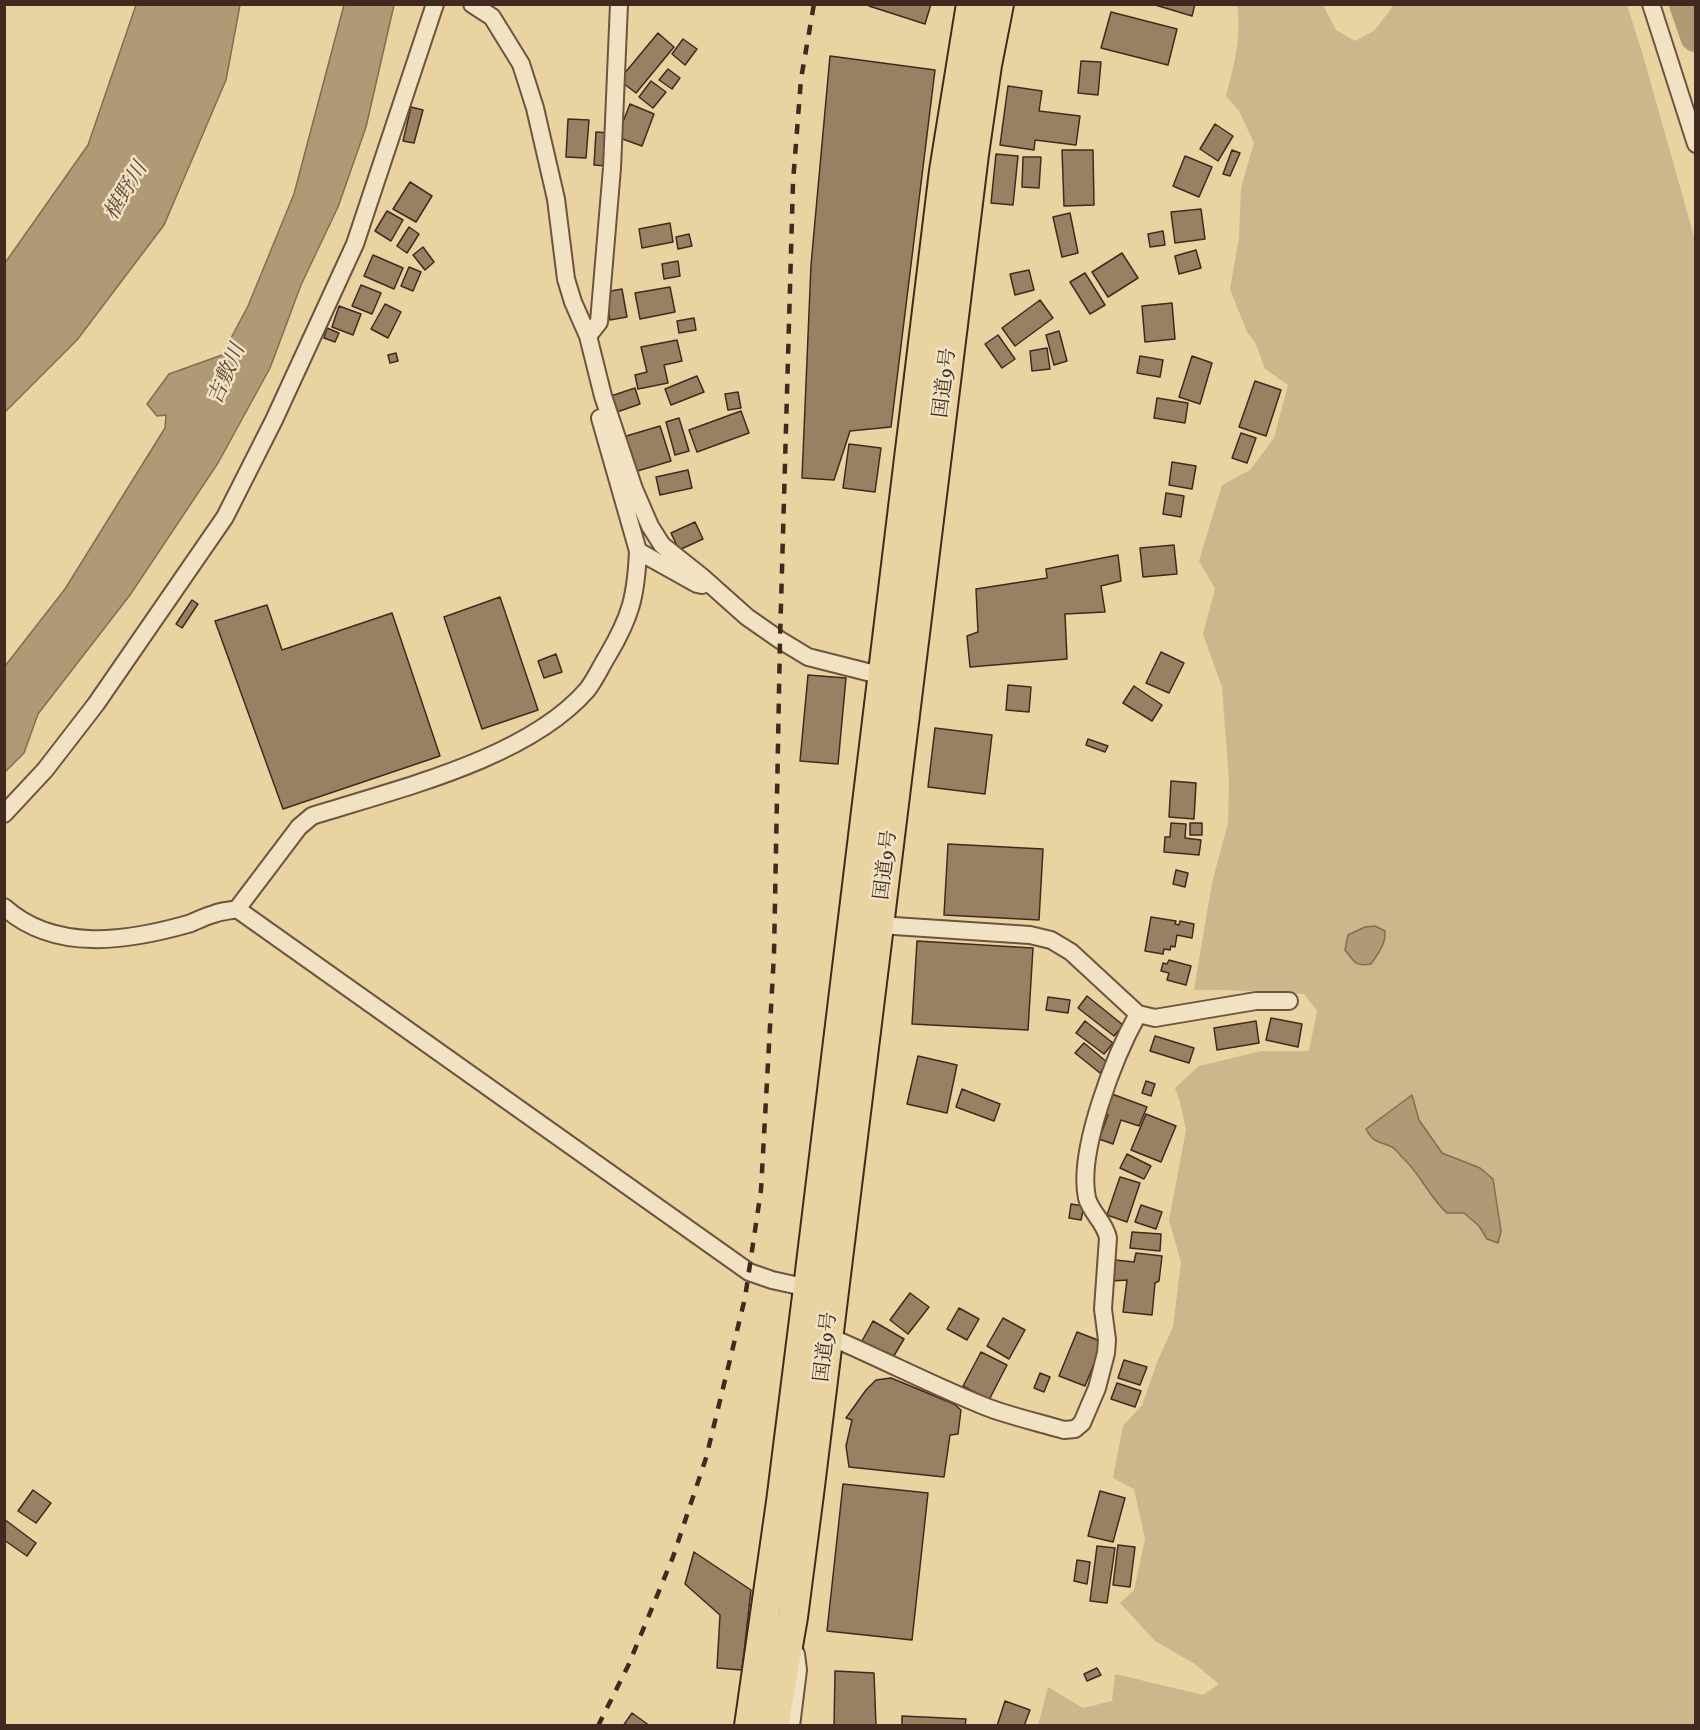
<!DOCTYPE html>
<html>
<head>
<meta charset="utf-8">
<style>
	body { margin:0 }
	#map { position:relative; width:1700px; height:1730px; overflow:hidden; background:#e8d3a1; font-family:"IM FELL Double Pica",serif }
	canvas { display:block }
	.frame { position:absolute; inset:0; border:6px solid #422920; pointer-events:none }
</style>
</head>
<body>
<div id="map">
<canvas width="1700" height="1730"></canvas>
<div class="frame"></div>
</div>
<script>
const c = document.querySelector('canvas').getContext('2d');
c.lineJoin = 'round';
function paint(path, color) { c.fillStyle = color; c.fill(path, 'evenodd'); }
function trace(path, color, width, dash) { c.strokeStyle = color; c.lineWidth = width; c.lineCap = dash ? 'butt' : 'round'; c.setLineDash(dash || []); c.stroke(path); }
function drawText(font, color, halo, rows, align = 'center') {
  c.font = font + ' "IM FELL Double Pica","Noto Serif JP",serif'; c.lineWidth = 5; c.setLineDash([]); c.textBaseline = 'middle'; c.strokeStyle = halo; c.fillStyle = color; for (const [text, x, y, turn = 0] of rows) {
    c.save(); c.translate(x, y); c.rotate((+turn || 0) * Math.PI / 180); c.textAlign = isNaN(turn) ? turn : align; if (halo) c.strokeText(text, 0, 0); c.fillText(text, 0, 0); c.restore();
  }
}
const green = new Path2D(`
	M 1237,5 L 1323,5 L 1336,30 L 1355,41 L 1374,31 L 1394,5 L 1627,5 L 1642,52 L 1693,233 L 1696,244 L 1695,1725 L 1038,1726 L 1048,1687 L 1083,1708 L 1112,1701 L 1115,1674 L 1203,1695 L 1219,1684 L 1195,1664 L 1155,1641 L 1120,1603 L 1134,1590 L 1145,1539 L 1134,1489 L 1113,1478 L 1123,1426 L 1142,1405 L 1158,1360 L 1173,1327 L 1181,1262 L 1169,1220 L 1186,1130 L 1180,1102 L 1175,1088 L 1199,1066 L 1262,1051 L 1309,1051 L 1317,1011 L 1304,994 C 1267,993 1231,989 1194,990 L 1212,883 L 1228,823 L 1229,781 L 1222,687 L 1203,634 L 1215,589 L 1199,561 L 1222,485 L 1250,470 L 1274,438 L 1288,385 L 1265,369 L 1256,344 L 1247,332 L 1230,289 L 1239,237 L 1241,188 L 1254,143 L 1239,111 L 1226,96 C 1234,65 1242,37 1237,5 Z`);
const water = new Path2D(`
	M 136,5 L 240,5 L 226,80 L 164,225 L 77,340 L 5,412 L 5,263 L 88,145 Z
	M 344,5 L 394,5 L 366,127 L 338,207 L 301,285 L 270,368 L 218,463 L 130,595 L 38,714 L 24,753 L 5,772 L 5,666 L 65,589 L 165,428 L 166,415 L 157,416 L 147,404 L 169,374 L 222,355 L 248,306 L 294,194 Z
	M 1375,926 L 1385,931 C 1386,944 1378,954 1371,964 C 1355,967 1354,961 1345,950 L 1348,935 L 1365,927 Z
	M 1412,1095 L 1419,1120 L 1442,1153 L 1480,1168 L 1493,1179 L 1501,1231 L 1498,1243 L 1487,1239 L 1479,1226 L 1464,1213 L 1447,1213 C 1429,1197 1420,1173 1402,1157 C 1399,1154 1396,1149 1392,1147 C 1378,1140 1375,1145 1366,1129 Z`);
const river = new Path2D(`
	M 1685,4 L 1696,36`);
const building = new Path2D(`
	M 870,4 L 931,4 L 925,24 L 869,6 Z
	M 1152,4 L 1195,4 L 1192,16 Z
	M 1111,12 L 1177,29 L 1168,65 L 1101,48 Z
	M 658,33 L 674,47 L 636,93 L 619,80 Z
	M 683,39 L 697,49 L 685,65 L 672,54 Z
	M 830,56 L 935,70 L 891,427 L 850,431 L 834,480 L 802,478 L 811,265 Z
	M 1081,61 L 1101,62 L 1098,95 L 1078,93 Z
	M 668,69 L 680,78 L 672,89 L 659,80 Z
	M 651,81 L 666,92 L 653,108 L 639,97 Z
	M 1008,86 L 1042,91 L 1039,111 L 1080,116 L 1076,145 L 1035,140 L 1034,150 L 1000,145 Z
	M 630,104 L 654,114 L 642,146 L 617,137 Z
	M 411,107 L 423,110 L 414,143 L 403,141 Z
	M 568,119 L 589,120 L 586,158 L 566,157 Z
	M 1215,124 L 1233,136 L 1218,161 L 1200,149 Z
	M 596,132 L 610,133 L 607,166 L 594,165 Z
	M 1062,150 L 1093,150 L 1094,205 L 1064,206 Z
	M 1232,150 L 1240,153 L 1230,176 L 1223,174 Z
	M 996,154 L 1018,156 L 1013,205 L 991,203 Z
	M 1185,156 L 1212,167 L 1199,197 L 1173,186 Z
	M 1023,157 L 1041,157 L 1039,188 L 1022,187 Z
	M 410,182 L 432,196 L 416,222 L 393,209 Z
	M 1201,209 L 1205,239 L 1175,243 L 1171,212 Z
	M 387,211 L 403,220 L 391,241 L 375,231 Z
	M 1070,213 L 1078,253 L 1062,257 L 1053,217 Z
	M 670,223 L 673,242 L 642,248 L 639,229 Z
	M 409,227 L 419,234 L 407,253 L 397,246 Z
	M 1163,231 L 1165,245 L 1150,247 L 1148,234 Z
	M 689,234 L 692,246 L 678,249 L 676,237 Z
	M 423,247 L 434,262 L 425,270 L 413,255 Z
	M 1196,250 L 1201,268 L 1179,274 L 1175,256 Z
	M 1122,253 L 1138,278 L 1108,297 L 1092,272 Z
	M 373,255 L 403,268 L 394,289 L 364,276 Z
	M 678,261 L 680,276 L 664,279 L 662,264 Z
	M 409,267 L 421,272 L 413,291 L 401,286 Z
	M 1029,270 L 1034,290 L 1015,295 L 1010,274 Z
	M 1085,273 L 1105,305 L 1090,314 L 1070,282 Z
	M 361,285 L 381,293 L 372,314 L 352,306 Z
	M 670,287 L 675,312 L 640,319 L 635,293 Z
	M 622,289 L 627,317 L 610,320 L 605,292 Z
	M 1040,300 L 1053,318 L 1015,346 L 1002,328 Z
	M 1172,303 L 1175,339 L 1145,342 L 1142,306 Z
	M 385,304 L 401,312 L 388,338 L 371,329 Z
	M 339,306 L 361,314 L 353,335 L 332,327 Z
	M 694,318 L 696,330 L 679,333 L 677,321 Z
	M 327,328 L 339,333 L 335,342 L 324,338 Z
	M 1059,331 L 1067,361 L 1054,365 L 1046,335 Z
	M 998,335 L 1015,359 L 1002,368 L 985,344 Z
	M 677,340 L 682,361 L 664,365 L 668,383 L 638,389 L 635,375 L 647,372 L 641,347 Z
	M 1047,348 L 1050,369 L 1032,371 L 1030,351 Z
	M 396,353 L 398,361 L 390,363 L 388,355 Z
	M 1140,356 L 1163,360 L 1160,377 L 1137,373 Z
	M 1192,356 L 1212,363 L 1200,404 L 1179,397 Z
	M 697,376 L 704,392 L 671,405 L 665,389 Z
	M 1255,381 L 1281,390 L 1266,436 L 1239,427 Z
	M 635,388 L 640,404 L 617,412 L 611,396 Z
	M 738,392 L 741,408 L 728,410 L 725,394 Z
	M 1157,398 L 1188,403 L 1185,423 L 1154,418 Z
	M 741,411 L 749,433 L 697,452 L 689,430 Z
	M 679,418 L 689,451 L 675,455 L 666,422 Z
	M 660,426 L 671,461 L 634,472 L 623,437 Z
	M 1241,433 L 1256,438 L 1247,463 L 1232,458 Z
	M 849,444 L 881,448 L 875,492 L 843,488 Z
	M 1172,462 L 1196,466 L 1192,489 L 1169,485 Z
	M 688,470 L 692,488 L 660,495 L 656,477 Z
	M 1166,493 L 1184,496 L 1181,517 L 1163,514 Z
	M 695,522 L 703,539 L 679,550 L 671,533 Z
	M 1174,545 L 1177,574 L 1143,577 L 1140,548 Z
	M 1118,555 L 1121,581 L 1101,586 L 1105,612 L 1065,614 L 1067,659 L 970,667 L 967,636 L 978,632 L 976,589 L 1047,578 L 1046,569 Z
	M 500,597 L 538,710 L 482,729 L 444,617 Z
	M 192,600 L 198,604 L 182,628 L 176,624 Z
	M 267,605 L 282,650 L 392,613 L 440,756 L 283,809 L 215,621 Z
	M 1161,652 L 1184,663 L 1169,693 L 1146,683 Z
	M 556,654 L 562,672 L 544,678 L 538,661 Z
	M 808,675 L 846,678 L 838,764 L 800,761 Z
	M 1008,685 L 1031,687 L 1029,712 L 1006,710 Z
	M 1134,686 L 1162,705 L 1152,721 L 1123,703 Z
	M 935,728 L 992,735 L 985,794 L 928,787 Z
	M 1088,739 L 1108,746 L 1105,752 L 1086,745 Z
	M 1171,781 L 1196,783 L 1194,819 L 1169,817 Z
	M 1171,823 L 1186,824 L 1185,838 L 1201,840 L 1199,855 L 1164,852 L 1165,837 L 1170,837 Z
	M 1190,823 L 1202,823 L 1202,835 L 1190,835 Z
	M 948,844 L 1043,849 L 1039,920 L 944,915 Z
	M 1176,870 L 1188,873 L 1185,887 L 1173,884 Z
	M 1151,917 L 1176,921 L 1175,924 L 1179,925 L 1180,921 L 1194,924 L 1192,938 L 1177,935 L 1175,947 L 1171,946 L 1170,950 L 1164,949 L 1163,954 L 1145,951 Z
	M 917,941 L 1033,948 L 1028,1030 L 912,1024 Z
	M 1169,960 L 1191,966 L 1186,985 L 1167,980 L 1169,973 L 1161,971 L 1163,963 L 1167,964 Z
	M 1087,996 L 1123,1025 L 1114,1036 L 1078,1008 Z
	M 1048,997 L 1070,1000 L 1068,1013 L 1046,1010 Z
	M 1271,1018 L 1302,1024 L 1298,1047 L 1266,1040 Z
	M 1085,1021 L 1113,1043 L 1104,1054 L 1076,1033 Z
	M 1256,1021 L 1259,1043 L 1217,1050 L 1214,1028 Z
	M 1155,1036 L 1194,1048 L 1189,1063 L 1150,1051 Z
	M 1084,1043 L 1108,1063 L 1100,1073 L 1075,1053 Z
	M 918,1056 L 957,1065 L 947,1113 L 907,1104 Z
	M 1146,1081 L 1155,1084 L 1151,1096 L 1142,1093 Z
	M 962,1089 L 1000,1104 L 994,1121 L 956,1107 Z
	M 1112,1094 L 1147,1107 L 1139,1126 L 1121,1120 L 1113,1144 L 1099,1139 L 1108,1115 L 1105,1114 Z
	M 1146,1114 L 1176,1126 L 1161,1162 L 1131,1150 Z
	M 1127,1154 L 1151,1166 L 1144,1179 L 1120,1168 Z
	M 1120,1177 L 1140,1183 L 1127,1222 L 1107,1215 Z
	M 1071,1204 L 1084,1206 L 1081,1220 L 1069,1218 Z
	M 1141,1205 L 1162,1212 L 1156,1229 L 1135,1222 Z
	M 1132,1232 L 1161,1234 L 1160,1251 L 1130,1248 Z
	M 1136,1253 L 1162,1256 L 1159,1281 L 1155,1283 L 1152,1315 L 1123,1312 L 1127,1280 L 1111,1281 L 1115,1260 L 1134,1262 Z
	M 910,1293 L 929,1307 L 908,1334 L 890,1320 Z
	M 959,1308 L 979,1319 L 967,1340 L 947,1329 Z
	M 1003,1318 L 1025,1330 L 1009,1359 L 987,1346 Z
	M 873,1321 L 904,1339 L 892,1359 L 862,1341 Z
	M 1077,1332 L 1103,1342 L 1085,1386 L 1059,1376 Z
	M 981,1352 L 1007,1365 L 989,1400 L 963,1386 Z
	M 1124,1360 L 1147,1367 L 1140,1385 L 1118,1378 Z
	M 1040,1373 L 1050,1377 L 1044,1392 L 1034,1388 Z
	M 891,1378 L 954,1404 L 961,1410 L 958,1434 L 950,1435 L 944,1477 L 849,1467 L 846,1446 L 852,1420 L 846,1418 L 866,1390 L 876,1380 Z
	M 1117,1383 L 1141,1391 L 1135,1407 L 1111,1399 Z
	M 843,1484 L 928,1493 L 912,1640 L 827,1631 Z
	M 33,1490 L 51,1503 L 36,1523 L 18,1511 Z
	M 1100,1491 L 1125,1498 L 1113,1542 L 1088,1536 Z
	M 4,1519 L 36,1543 L 27,1556 L 4,1540 Z
	M 1118,1545 L 1135,1547 L 1130,1587 L 1113,1585 Z
	M 1097,1546 L 1115,1548 L 1107,1603 L 1090,1601 Z
	M 694,1552 L 751,1590 L 742,1670 L 717,1668 L 720,1615 L 685,1584 Z
	M 1077,1560 L 1090,1562 L 1087,1584 L 1074,1581 Z
	M 1097,1668 L 1101,1675 L 1087,1681 L 1084,1674 Z
	M 835,1671 L 874,1673 L 876,1726 L 834,1726 Z
	M 1005,1701 L 1030,1710 L 1024,1726 L 997,1726 Z
	M 632,1713 L 650,1726 L 623,1726 Z
	M 902,1716 L 966,1719 L 965,1726 L 902,1726 Z`);
const street = new Path2D(`
	M 472,4 L 492,17 L 521,64 L 535,108 L 556,199 L 566,279 L 573,302 L 588,336 L 603,396 L 634,489 L 650,526 L 662,545 L 701,576 L 747,617 L 780,640 L 808,657 L 883,676
	M 1651,4 L 1696,144
	M 588,336 L 599,322 L 612,168 L 619,4
	M 638,551 L 697,584 L 702,585
	M 4,814 L 45,770 L 96,704 L 225,517 L 274,420 L 355,244 L 435,4
	M 4,907 C 55,953 128,941 188,924 C 197,921 205,916 214,914 C 221,911 229,911 237,909 L 749,1272 L 772,1280 L 808,1288
	M 237,909 L 299,827 L 312,816 C 397,789 527,759 587,690 C 595,680 601,666 608,655 C 631,616 636,596 638,551 L 600,418
	M 879,925 L 1030,935 L 1051,940 L 1071,952 L 1138,1014 L 1155,1018 L 1256,1001 L 1289,1001
	M 828,1336 C 880,1358 931,1385 984,1406 C 1009,1416 1037,1422 1064,1430 L 1075,1429 L 1082,1423 L 1097,1388 L 1106,1353 L 1107,1340 L 1103,1309 L 1108,1238 C 1105,1222 1091,1213 1087,1198 C 1077,1151 1115,1055 1138,1014
	M 791,1726 L 798,1670 L 796,1654`);
const highway = new Path2D(`
	M 749,1726 L 781,1502 L 808,1288 L 944,171 L 971,4
	M 774,1726 L 793,1617 L 809,1494 L 974,154 L 987,65 L 999,4`);
const rail = new Path2D(`
	M 598,1726 L 628,1666 L 673,1557 L 706,1458 L 745,1298 L 761,1190 L 774,954 L 780,640 L 793,182 L 801,79 L 814,4`);
const streetNames = [
	["国道9号",946,383,-83],
	["国道9号",887,865,-83],
	["国道9号",827,1347,-83]
];
const waterNames = [
	["椹野川",127,192,-59],
	["吉敷川",228,375,-67]
];
paint(green, '#ccb68b');
paint(water, '#b09975');
trace(water, '#846c53', 1.5);
trace(river, '#b09975', 32);
paint(building, '#988163');
trace(building, '#422920', 1.5);
trace(street, '#6c5440', 20);
trace(highway, '#422920', 32);
trace(street, '#f0e2c2', 16);
trace(highway, '#e8d3a1', 28);
trace(rail, '#422920', 4.5, [10, 10]);
drawText('20px', '#422920', '#f0e2c2', streetNames);
drawText('italic 21px', '#5e4535', '#f0e2c2', waterNames);
</script>
</body>
</html>
